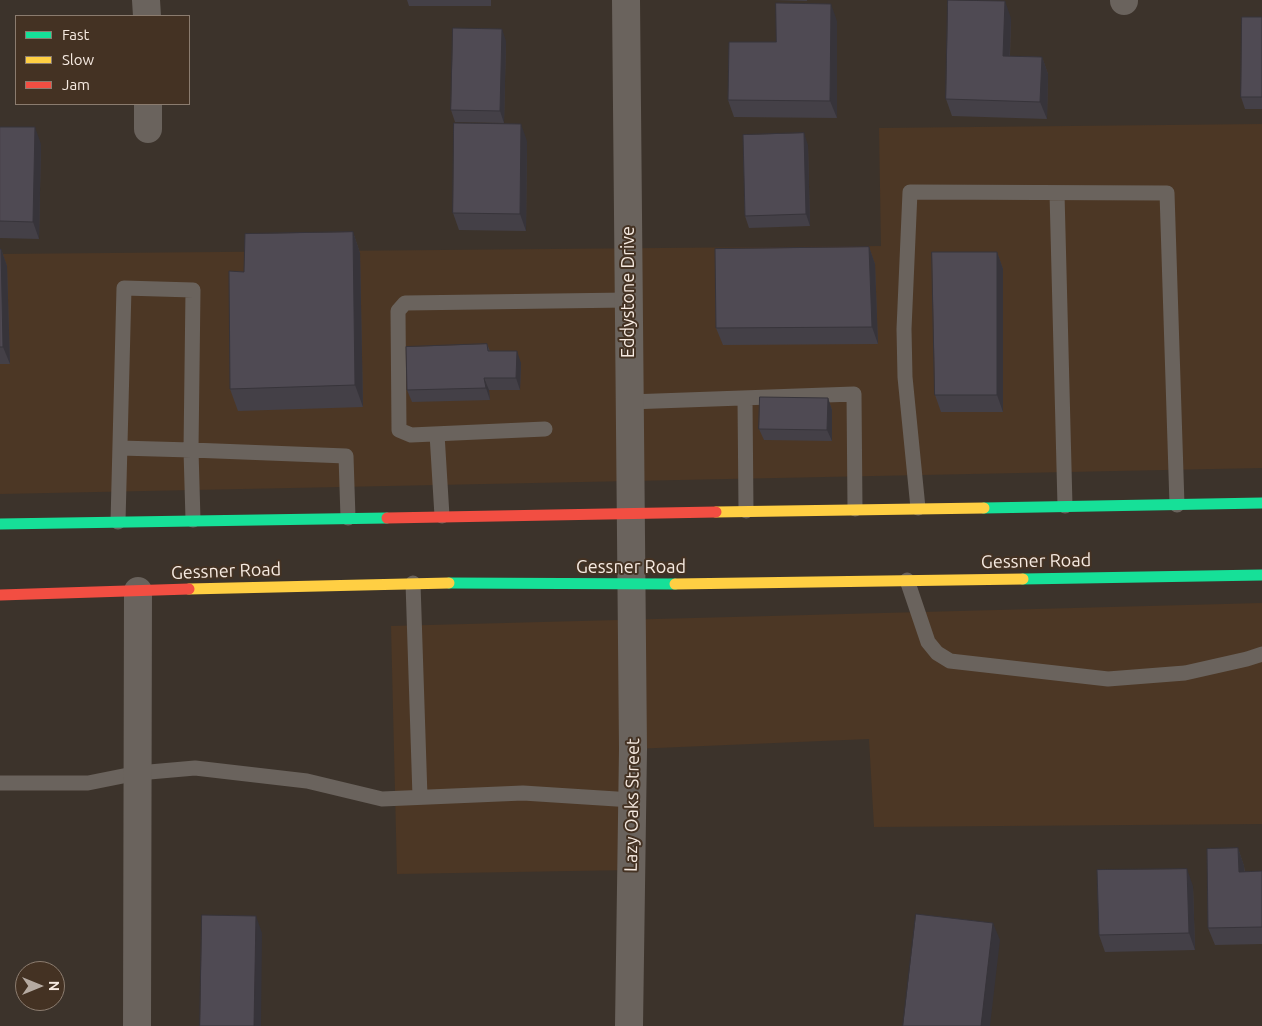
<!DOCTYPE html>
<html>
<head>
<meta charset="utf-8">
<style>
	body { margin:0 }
	#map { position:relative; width:1262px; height:1026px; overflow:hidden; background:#3c332b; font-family:Ubuntu,sans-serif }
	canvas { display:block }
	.legend { position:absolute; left:15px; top:15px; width:175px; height:90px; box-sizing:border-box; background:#443223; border:1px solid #8b7c6f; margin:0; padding:6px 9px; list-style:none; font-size:15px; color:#f6eae1 }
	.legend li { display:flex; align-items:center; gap:10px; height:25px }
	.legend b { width:25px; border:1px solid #8b7c6f }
	.north { position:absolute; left:15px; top:961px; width:50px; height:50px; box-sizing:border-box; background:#443223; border:1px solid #8b7c6f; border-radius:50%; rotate:90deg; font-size:14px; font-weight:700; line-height:20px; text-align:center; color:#f6eae1 }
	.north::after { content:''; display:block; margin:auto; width:18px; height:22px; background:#b5aaa1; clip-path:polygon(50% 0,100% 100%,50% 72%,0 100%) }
</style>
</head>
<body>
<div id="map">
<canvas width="1262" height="1026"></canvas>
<ul class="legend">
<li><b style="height:6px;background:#16e098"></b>Fast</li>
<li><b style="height:6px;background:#ffcf43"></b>Slow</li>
<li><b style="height:6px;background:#f24e42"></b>Jam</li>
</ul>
<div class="north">N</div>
</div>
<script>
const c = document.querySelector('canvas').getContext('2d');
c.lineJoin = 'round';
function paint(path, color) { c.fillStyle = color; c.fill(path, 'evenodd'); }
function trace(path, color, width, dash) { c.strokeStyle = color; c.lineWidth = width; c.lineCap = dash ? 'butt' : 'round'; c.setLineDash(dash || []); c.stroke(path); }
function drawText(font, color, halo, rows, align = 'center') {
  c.font = font + ' Ubuntu,sans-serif'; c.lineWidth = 4; c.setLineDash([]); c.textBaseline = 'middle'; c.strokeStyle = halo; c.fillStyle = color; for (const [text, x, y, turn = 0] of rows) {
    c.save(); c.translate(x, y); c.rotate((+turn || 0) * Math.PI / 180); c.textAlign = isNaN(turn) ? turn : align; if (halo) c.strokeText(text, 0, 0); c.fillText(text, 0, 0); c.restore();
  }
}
const built = new Path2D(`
	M 1262,124 L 1262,468 L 0,494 L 0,254 L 881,246 L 879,128 Z
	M 1262,603 L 1262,824 L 874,827 L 869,739 L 633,749 L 631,870 L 397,874 L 391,626 Z`);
const lane = new Path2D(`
	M 1057,193 L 1065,506
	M 745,399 L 746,511
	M 629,402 L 854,394 L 855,509
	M 545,429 L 411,435 L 399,430 L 398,311 L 405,303 L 628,300
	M 437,434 L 442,516
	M 120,448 L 191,450 L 193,520
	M 918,508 L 905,377 L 904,329 L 910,192 L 1167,193 L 1177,505
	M 118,522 L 124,288 L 193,290 L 191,450 L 346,456 L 348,518
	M 907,580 L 928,642 L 937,653 L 950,661 L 1108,679 L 1185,673 L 1247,659 L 1262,654
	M 413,583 L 420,797
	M 0,783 L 88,783 L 138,773 L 195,768 L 307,781 L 382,799 L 523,793 L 632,800`);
const street = new Path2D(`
	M 146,0 L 147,16
	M 626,0 L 633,749 L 629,1026
	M 1124,0 L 1124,1
	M 148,104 L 148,129
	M 137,1026 L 138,591`);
const fast = new Path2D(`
	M 984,508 L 1262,503
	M 0,524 L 387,518
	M 1023,579 L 1262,575
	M 449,583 L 675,584`);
const slow = new Path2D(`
	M 716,512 L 984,508
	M 675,584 L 1023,579
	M 189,589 L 449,583`);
const jam = new Path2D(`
	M 387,518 L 716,512
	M 0,595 L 189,589`);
const wall = new Path2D(`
	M 407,0 L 491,0 L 491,6 L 409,6 Z
	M 772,0 L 807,0 L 807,1 Z
	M 1262,17 L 1262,109 L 1245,109 L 1241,97 Z
	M 1011,18 L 1010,56 L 1042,57 L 1048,74 L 1047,119 L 952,116 L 946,99 Z
	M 837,21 L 837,118 L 734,117 L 728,100 L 776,42 Z
	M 506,41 L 504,123 L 455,122 L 451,110 Z
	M 0,127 L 41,144 L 39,239 L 0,238 Z
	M 527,141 L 526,231 L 459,230 L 453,213 Z
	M 808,145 L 810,226 L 749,228 L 745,216 Z
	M 353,232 L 360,253 L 363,407 L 238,411 L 230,389 L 244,272 Z
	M 869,247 L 875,264 L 878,344 L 723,345 L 716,328 Z
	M 0,249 L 1,249 L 7,266 L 10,364 L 0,364 Z
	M 997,252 L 1003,269 L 1003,412 L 941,412 L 935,395 Z
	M 487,344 L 490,351 L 521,363 L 520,390 L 489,390 L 490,400 L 412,402 L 407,390 Z
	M 828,398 L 832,410 L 832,441 L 764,440 L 759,429 Z
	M 1238,848 L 1244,866 L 1245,872 L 1262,871 L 1262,944 L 1215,945 L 1208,928 Z
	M 1193,886 L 1195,950 L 1105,952 L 1099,935 Z`);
const shadedWall = new Path2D(`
	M 1005,1 L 1011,18 L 1009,73 L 1003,56 Z
	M 831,4 L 837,21 L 837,118 L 830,101 Z
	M 502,29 L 506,41 L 504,123 L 500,111 Z
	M 1042,57 L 1048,74 L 1047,119 L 1040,102 Z
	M 521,124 L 527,141 L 526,231 L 520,214 Z
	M 35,127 L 41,144 L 39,239 L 33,222 Z
	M 804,133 L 808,145 L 810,226 L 806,214 Z
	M 353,232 L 360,253 L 363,407 L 355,385 Z
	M 869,247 L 875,264 L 878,344 L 872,327 Z
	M 1,249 L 7,266 L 10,364 L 3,347 Z
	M 997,252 L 1003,269 L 1003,412 L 997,395 Z
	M 517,351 L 521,363 L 520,390 L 516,378 Z
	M 484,378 L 489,390 L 490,400 L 486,388 Z
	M 828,398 L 832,410 L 832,441 L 827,430 Z
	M 1238,848 L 1244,866 L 1245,889 L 1239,872 Z
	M 1187,869 L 1193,886 L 1195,950 L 1189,933 Z
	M 256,916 L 262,933 L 261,1026 L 254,1026 Z
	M 993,923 L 1000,940 L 990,1026 L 981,1026 Z`);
const building = new Path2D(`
	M 948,0 L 1005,1 L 1003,56 L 1042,57 L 1040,102 L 946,99 Z
	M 776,3 L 831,4 L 830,101 L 728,100 L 729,42 L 776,42 Z
	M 1242,17 L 1262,17 L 1262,97 L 1241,97 Z
	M 453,28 L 502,29 L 500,111 L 451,110 Z
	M 454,123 L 521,124 L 520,214 L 453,213 Z
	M 0,127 L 35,127 L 33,222 L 0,221 Z
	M 804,133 L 806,214 L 745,216 L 743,135 Z
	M 353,232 L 355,385 L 230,389 L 229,271 L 244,272 L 245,234 Z
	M 869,247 L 872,327 L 716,328 L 715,249 Z
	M 0,249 L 1,249 L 3,347 L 0,347 Z
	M 932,252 L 997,252 L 997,395 L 935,395 Z
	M 487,344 L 488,351 L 517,351 L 516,378 L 484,378 L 486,388 L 407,390 L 406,347 Z
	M 760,397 L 828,398 L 827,430 L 759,429 Z
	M 1238,848 L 1239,872 L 1262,871 L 1262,927 L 1208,928 L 1207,849 Z
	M 1187,869 L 1189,933 L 1099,935 L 1097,870 Z
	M 916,914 L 993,923 L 981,1026 L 903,1026 Z
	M 202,915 L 256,916 L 254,1026 L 200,1026 Z`);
const streetNames = [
	["Eddystone Drive",628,292,-90],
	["Gessner Road",1036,561,-1],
	["Gessner Road",631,567],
	["Gessner Road",226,571,-2],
	["Lazy Oaks Street",632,805,-89]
];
paint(built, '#4c3725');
trace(lane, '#6a635d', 15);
trace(street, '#6a635d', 28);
trace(fast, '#16e098', 11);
trace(slow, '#ffcf43', 11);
trace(jam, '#f24e42', 11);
paint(wall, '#444047');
paint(shadedWall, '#37343a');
paint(building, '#4f4a53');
trace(building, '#37343a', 1);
drawText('18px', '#f6eae1', '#443223', streetNames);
</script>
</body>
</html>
